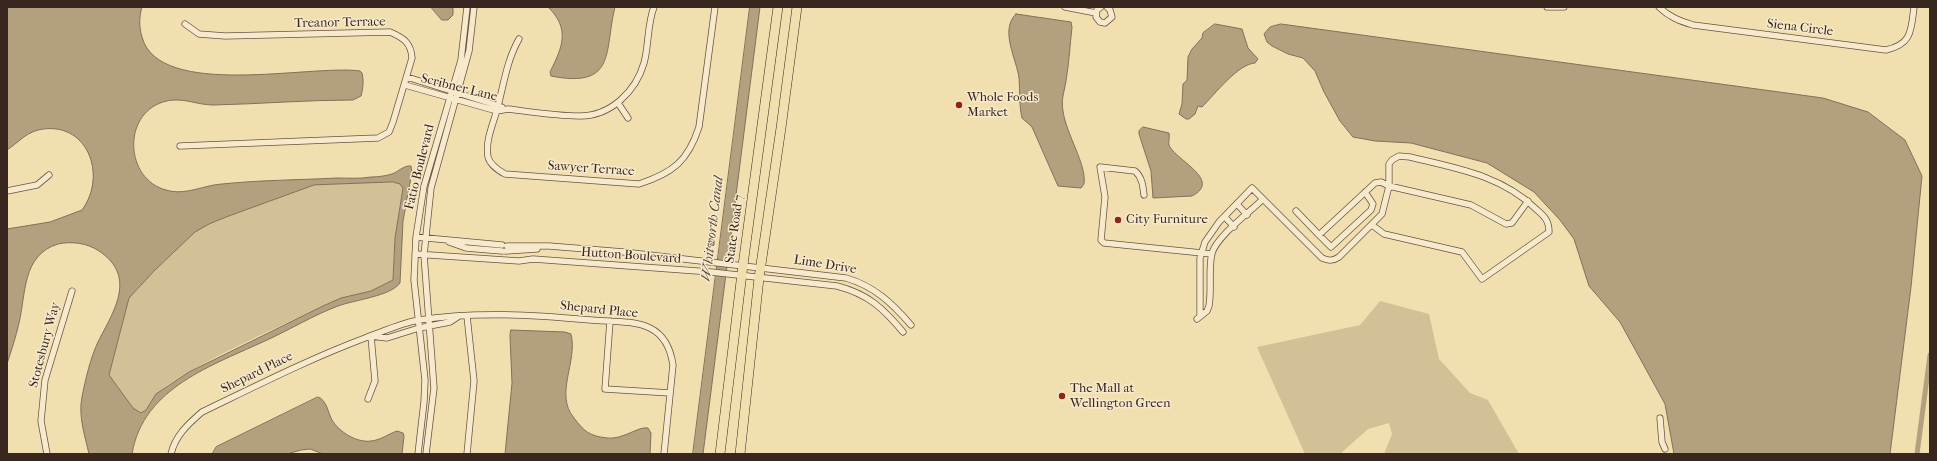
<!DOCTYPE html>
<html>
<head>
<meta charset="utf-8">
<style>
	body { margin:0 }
	#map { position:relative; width:1937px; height:461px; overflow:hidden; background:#f2dfb0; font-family:"IM FELL French Canon",serif }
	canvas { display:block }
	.frame { position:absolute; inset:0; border:8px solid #38271f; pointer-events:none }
</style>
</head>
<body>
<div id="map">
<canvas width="1937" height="461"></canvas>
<div class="frame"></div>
</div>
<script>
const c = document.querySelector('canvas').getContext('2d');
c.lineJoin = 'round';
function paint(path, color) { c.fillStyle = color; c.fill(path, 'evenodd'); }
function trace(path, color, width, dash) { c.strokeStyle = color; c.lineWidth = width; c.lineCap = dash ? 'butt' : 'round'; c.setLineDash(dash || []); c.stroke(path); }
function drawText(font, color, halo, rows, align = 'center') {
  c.font = font + ' "IM FELL French Canon",serif'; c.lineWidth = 3; c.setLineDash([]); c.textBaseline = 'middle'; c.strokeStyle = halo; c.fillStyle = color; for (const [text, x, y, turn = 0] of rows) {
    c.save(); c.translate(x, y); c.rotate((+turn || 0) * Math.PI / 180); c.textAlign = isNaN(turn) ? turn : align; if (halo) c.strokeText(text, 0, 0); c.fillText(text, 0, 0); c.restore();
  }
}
const green = new Path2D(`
	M 393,182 L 401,184 L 403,188 L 395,238 L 393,280 L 371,291 L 341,298 L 323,306 C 273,330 215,354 168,385 C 155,393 153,406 141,413 L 133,408 L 109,375 L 129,298 L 155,270 L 195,232 L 209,224 L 226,217 L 314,185 Z
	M 1380,301 L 1429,314 L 1439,359 L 1470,393 L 1488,400 L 1519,454 L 1384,454 L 1392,434 L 1389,423 L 1368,429 L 1340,454 L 1305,454 L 1257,347 L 1360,325 Z`);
const water = new Path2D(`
	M 7,7 L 142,7 C 139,17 139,27 142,37 C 159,100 312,64 360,71 L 362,73 C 364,81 363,88 361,96 L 353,100 C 306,100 260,104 213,105 C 196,105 181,96 163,102 C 122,115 125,179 166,190 C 185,196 204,185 222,184 C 260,180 299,180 337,178 C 348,178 360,179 371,177 C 378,177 385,176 392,174 C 398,172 404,165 411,166 L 412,172 L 403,221 L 400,283 C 391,296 354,300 338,306 C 314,315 291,329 267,340 C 214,365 143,387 132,454 L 89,454 C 85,436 78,416 82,397 C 85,381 91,356 98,342 C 113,312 138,277 99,251 C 87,243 72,241 58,244 C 22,255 26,294 19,323 C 16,337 11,351 7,364 L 7,229 L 50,222 L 82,210 C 108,175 87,119 38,130 C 24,134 18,143 7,150 ZM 393,182 L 400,184 L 403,188 L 395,238 L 393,280 L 371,291 L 341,298 L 323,306 L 189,372 L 156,394 L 146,410 L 141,413 L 133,408 L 109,375 L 129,298 L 155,270 L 195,232 L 209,224 L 226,217 L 314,185 Z
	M 431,7 L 453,7 L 453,15 L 448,20 L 442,20 Z
	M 548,7 L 615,7 C 604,51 617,89 551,76 L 550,72 C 562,48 571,29 548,7 Z
	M 750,7 L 760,7 L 703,454 L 693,454 Z
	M 1016,14 L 1071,22 L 1072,27 C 1070,45 1069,63 1066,81 C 1064,93 1061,99 1063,111 C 1066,134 1087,165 1084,184 L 1081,188 L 1058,186 L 1032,127 L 1022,118 C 1019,105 1020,92 1019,78 C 1017,60 999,30 1016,14 Z
	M 1215,24 L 1242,29 L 1248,48 L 1258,59 L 1255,63 C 1238,64 1215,94 1202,107 L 1198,106 L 1195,114 L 1189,119 L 1186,119 L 1179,114 L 1182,104 L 1183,84 L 1187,80 L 1188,57 L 1192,49 L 1202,38 L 1203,33 Z
	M 1281,24 L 1823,98 L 1868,112 L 1905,140 L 1922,176 L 1911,287 L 1890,454 L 1674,454 L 1665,404 L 1620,322 L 1589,286 L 1574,239 L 1560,220 L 1534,192 L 1487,163 L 1411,143 L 1375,141 L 1353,137 L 1340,121 L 1324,92 L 1315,71 L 1303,58 L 1288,54 L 1272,46 L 1267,42 L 1264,34 L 1270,27 Z
	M 1143,127 L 1169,133 C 1170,137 1168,142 1169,145 C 1175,160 1223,180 1192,196 L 1153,198 L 1151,171 L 1139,134 L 1139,131 Z
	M 511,330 L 565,332 L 571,334 C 578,362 554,394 574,418 C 584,431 589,436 607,438 C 623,440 638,426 648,428 L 651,433 L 650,454 L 505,454 L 512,383 L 510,336 Z
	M 318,397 C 327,400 328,413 332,420 C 339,432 357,443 371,441 C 381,440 388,434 397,431 L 403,433 L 404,436 L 402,454 L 323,454 L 310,449 L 301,450 L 287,454 L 212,454 L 216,447 Z`);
const canal = new Path2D(`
	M 1917,454 L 1930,355`);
const minor = new Path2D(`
	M 1065,7 L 1096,13
	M 1101,7 L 1097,10 L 1096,17 L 1100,22 L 1105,23 L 1112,17 L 1110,10 L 1107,7
	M 1547,7 L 1564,7
	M 1659,7 C 1669,17 1680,21 1693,25 L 1886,50 C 1912,44 1911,31 1914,7
	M 519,39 C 507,60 504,83 498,106 C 494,123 485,139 488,157 C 490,165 498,170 505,174 L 639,184 C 673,173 688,161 699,127 L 715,7
	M 407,77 L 502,107
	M 405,85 L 497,111 L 508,109 C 532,112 556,116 580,116 C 611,116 636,91 644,63 C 649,45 647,25 654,7
	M 618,103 L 628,118
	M 180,146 L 378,138 L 389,132 L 393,122 L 412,58 C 411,43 404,38 390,32 L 225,36 L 199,34 L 185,24
	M 7,191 L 37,185 L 49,175
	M 1144,195 C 1143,186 1142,177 1135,171 L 1100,167 L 1105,197 L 1101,240 L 1104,243 L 1212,254
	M 1237,204 L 1247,215
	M 1296,211 L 1319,235 L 1375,183 L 1381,182 L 1389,186 L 1471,205 L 1506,224 L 1512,223 L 1528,201
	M 1225,217 L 1234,227
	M 1319,235 L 1331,247 L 1371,210 L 1373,204 L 1365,192
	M 416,237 L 502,245
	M 449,242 L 466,248 L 502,251
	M 507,246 L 549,246 L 624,252 L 846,278 C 874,286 892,303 911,325
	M 506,251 L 537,249
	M 415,254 L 519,261 L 533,259 L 711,272 L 837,286 C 868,294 883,308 903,332
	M 1200,315 L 1200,258 L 1205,242 L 1219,222 L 1252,188 L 1322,258 C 1329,261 1333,261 1339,257 L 1382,214 L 1389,186 L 1389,164 L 1392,160 L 1399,156 L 1410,157 C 1455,168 1501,175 1536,209 C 1544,216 1549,220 1549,232 L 1482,279 L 1462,252 L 1384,234 L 1372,225
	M 1197,319 L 1207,311 L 1209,306 C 1212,289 1208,270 1212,253 C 1218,235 1249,213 1263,199
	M 610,321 L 605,389 L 670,393
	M 371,336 L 387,338 L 419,328 L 450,322 L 459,316
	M 368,399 L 375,381 L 371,336
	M 1660,418 L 1662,442 L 1665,449
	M 47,454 L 41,421 L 45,380 L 72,291
	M 171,454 C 175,436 188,424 202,412 C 256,386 309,359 365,338 C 382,332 401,323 419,320 C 477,311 534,315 591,320 C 630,323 666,317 673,365 L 664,454
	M 418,454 L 424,402 L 425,380 L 414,280 L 416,237 L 424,186 L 461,60 L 467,7
	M 426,454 L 434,388 L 424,255 L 431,188 L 469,51 L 474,7
	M 467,454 L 474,381 L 467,316`);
const primary = new Path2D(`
	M 720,454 L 743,265 L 778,7
	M 740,454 L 759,278 L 781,128 L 797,7`);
const markers = [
	[959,105,4,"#8f2418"],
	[1118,220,4,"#8f2418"],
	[1062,396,4,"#8f2418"]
];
const streetNames = [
	["Treanor Terrace",340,23,-1],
	["Siena Circle",1800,28,7],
	["Scribner Lane",459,88,14],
	["Fatio Boulevard",420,167,-76],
	["Sawyer Terrace",591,169,4],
	["State Road 7",735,229,-82],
	["Hutton Boulevard",631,256,4],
	["Lime Drive",825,265,9],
	["Shepard Place",599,310,6],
	["Stotesbury Way",45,345,-75],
	["Shepard Place",257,373,-26]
];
const poiNames = [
	["Whole Foods",967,98],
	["Market",967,113],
	["City Furniture",1126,220],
	["The Mall at",1070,389],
	["Wellington Green",1070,404]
];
const waterNames = [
	["Whitworth Canal",713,229,-83]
];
paint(green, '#d2c097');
paint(water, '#b3a07f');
trace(water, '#827059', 1);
trace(canal, '#b3a07f', 5);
trace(minor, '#665543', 7);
trace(primary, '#38271f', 10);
trace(minor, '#f7eacc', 5.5);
trace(primary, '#f2dfb0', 9);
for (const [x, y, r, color] of markers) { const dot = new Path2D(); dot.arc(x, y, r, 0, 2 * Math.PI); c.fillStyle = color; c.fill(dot); trace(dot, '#f7eacc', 1.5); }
drawText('13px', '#38271f', '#f7eacc', streetNames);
drawText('13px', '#38271f', '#f7eacc', poiNames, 'left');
drawText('italic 14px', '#5d4b3c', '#f7eacc', waterNames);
</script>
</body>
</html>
